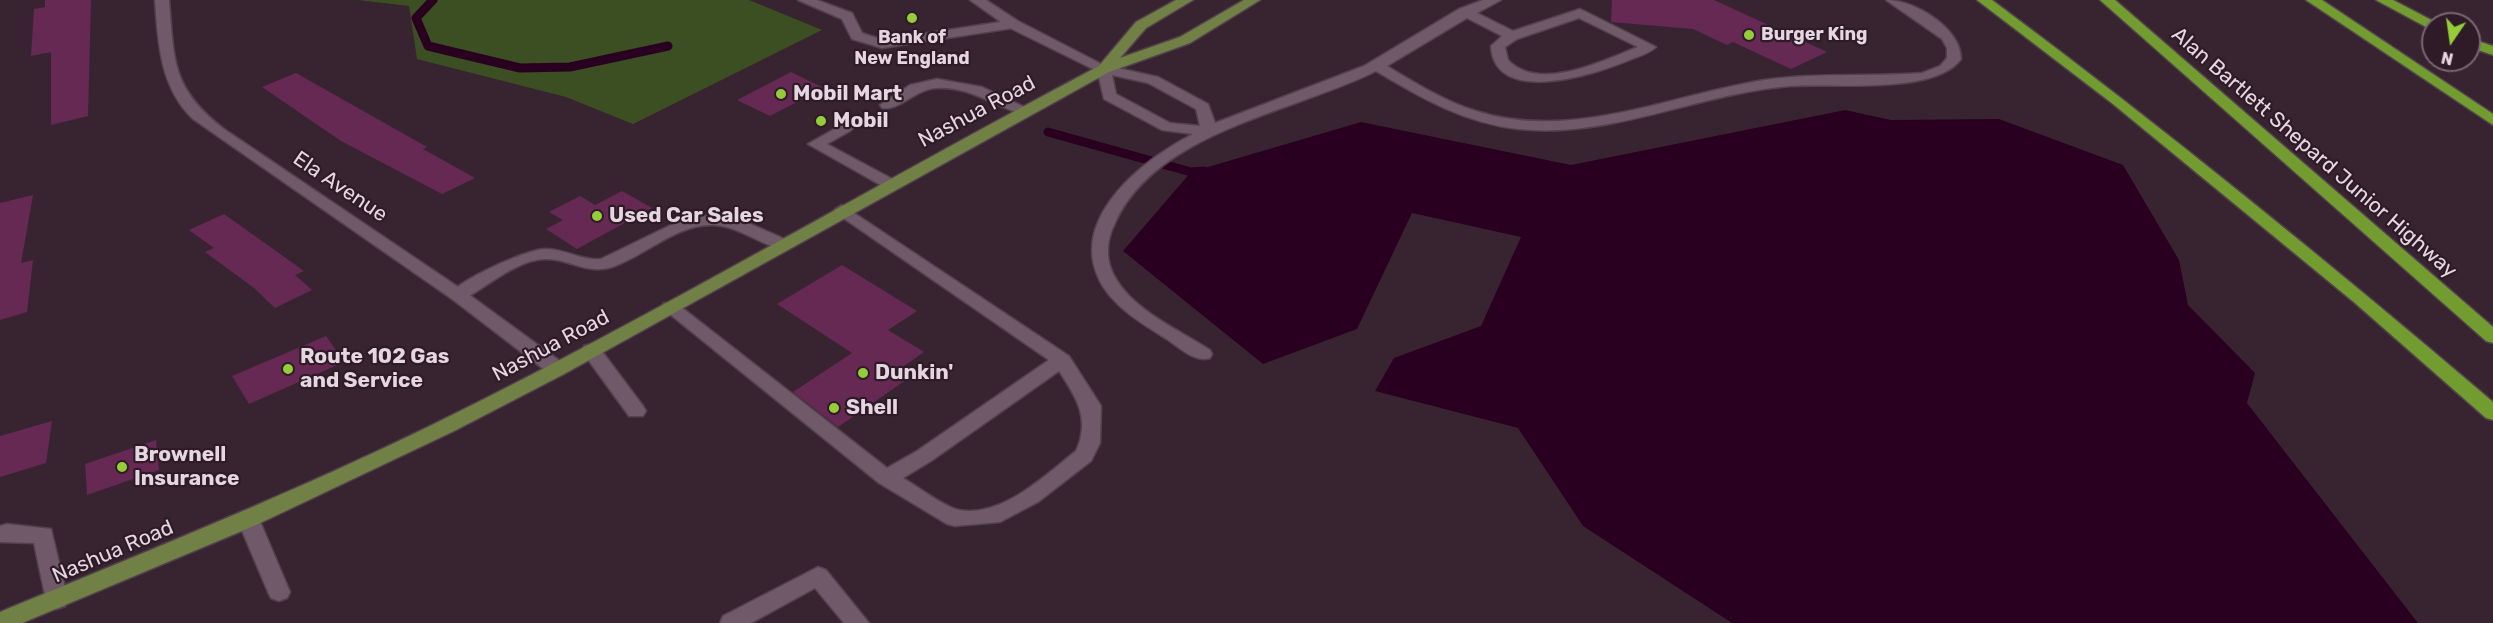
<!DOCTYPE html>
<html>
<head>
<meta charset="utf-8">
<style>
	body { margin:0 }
	#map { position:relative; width:2493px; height:623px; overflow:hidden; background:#382431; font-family:Rubik,sans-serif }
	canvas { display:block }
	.north { position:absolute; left:2421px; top:12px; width:60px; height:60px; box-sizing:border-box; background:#2e1b27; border:2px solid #776671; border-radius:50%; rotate:193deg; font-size:16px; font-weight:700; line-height:24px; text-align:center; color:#e4d7df }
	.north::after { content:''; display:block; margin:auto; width:21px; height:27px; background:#95cc3a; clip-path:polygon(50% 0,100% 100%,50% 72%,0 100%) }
</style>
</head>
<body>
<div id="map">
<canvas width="2493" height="623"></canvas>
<div class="north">N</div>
</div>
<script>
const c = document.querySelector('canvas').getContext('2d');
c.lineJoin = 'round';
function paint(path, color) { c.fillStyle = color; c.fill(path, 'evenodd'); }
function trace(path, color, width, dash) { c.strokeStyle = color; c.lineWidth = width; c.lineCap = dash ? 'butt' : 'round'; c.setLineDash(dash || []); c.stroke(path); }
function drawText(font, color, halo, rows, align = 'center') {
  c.font = font + ' Rubik,sans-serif'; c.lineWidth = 4.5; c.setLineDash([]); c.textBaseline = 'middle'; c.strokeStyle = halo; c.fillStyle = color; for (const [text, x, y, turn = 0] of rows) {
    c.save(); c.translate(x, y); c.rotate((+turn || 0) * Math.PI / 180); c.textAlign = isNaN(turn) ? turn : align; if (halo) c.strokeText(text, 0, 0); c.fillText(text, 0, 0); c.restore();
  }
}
const green = new Path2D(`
	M 358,0 L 749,0 L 822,30 L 633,124 L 566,97 L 417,59 L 409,6 Z`);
const water = new Path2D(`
	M 1845,110 L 1891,120 L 1999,119 L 2123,165 L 2179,260 L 2188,305 L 2255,373 L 2247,403 L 2418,623 L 1732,623 L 1583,526 L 1518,428 L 1375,391 L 1394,358 L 1481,326 L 1521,237 L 1412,213 L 1357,329 L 1263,364 L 1123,251 L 1191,172 L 1361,122 L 1571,165 Z`);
const stream = new Path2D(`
	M 433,0 L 416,18 L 428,46 L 520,68 L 570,67 L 668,46
	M 1048,132 L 1191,172 L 1204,171`);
const building = new Path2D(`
	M 45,0 L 91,0 L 88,116 L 51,125 L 51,52 L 31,56 L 34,9 L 45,7 Z
	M 1612,0 L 1714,0 L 1827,52 L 1791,69 L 1733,42 L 1727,45 L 1693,29 L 1611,22 Z
	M 791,72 L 824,88 L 770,116 L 737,100 Z
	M 296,73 L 427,147 L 423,149 L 475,178 L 442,194 L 341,141 L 262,87 Z
	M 622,191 L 652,208 L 577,249 L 546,229 L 563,220 L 549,212 L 580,196 L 595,205 Z
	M 33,195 L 21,263 L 33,260 L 27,312 L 0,320 L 0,203 Z
	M 224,214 L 304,271 L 295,275 L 312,290 L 275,308 L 254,288 L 205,252 L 214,248 L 189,230 Z
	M 842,265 L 917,311 L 888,330 L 924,352 L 897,371 L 909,378 L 838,427 L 793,392 L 852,353 L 777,304 Z
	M 326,336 L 344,362 L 249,404 L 232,376 Z
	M 52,421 L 46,463 L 0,477 L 0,436 Z
	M 156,440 L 159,470 L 87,495 L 85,464 Z`);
const lane = new Path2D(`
	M 798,0 L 817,0 L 852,13 L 862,33 L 883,40 L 1013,20 L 1020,24 L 1013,28 L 882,48 L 852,39 L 842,19 Z
	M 1483,0 L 1501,0 L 1477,13 L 1513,31 L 1580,9 L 1656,47 C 1649,54 1636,57 1627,61 C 1596,74 1494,107 1491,46 L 1502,36 L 1467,18 L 1387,66 C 1415,83 1444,101 1476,111 C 1569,141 1666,97 1758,81 C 1812,72 1867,77 1922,73 L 1940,66 L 1947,58 L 1947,48 L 1942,39 L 1886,0 C 1915,0 1961,28 1961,59 C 1935,95 1835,83 1791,86 C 1699,93 1611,139 1518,129 C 1465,123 1421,98 1376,71 C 1295,112 1156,131 1115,223 C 1106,241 1105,261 1116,279 C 1135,311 1179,330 1210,350 L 1212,354 L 1210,358 C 1194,363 1178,346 1165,338 C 1141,323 1109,304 1098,277 C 1071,216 1144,159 1193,134 L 1162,130 L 1104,99 L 1097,69 L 1099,66 L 1104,65 L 1158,77 L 1208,104 L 1215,123 L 1364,66 L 1459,9 ZM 1579,18 L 1638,47 C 1604,60 1539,93 1508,60 L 1505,47 L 1517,39 ZM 1112,75 L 1148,83 L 1196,109 L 1200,126 L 1170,123 L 1116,94 Z
	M 937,79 L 982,87 L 1033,111 L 1026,115 C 996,108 970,86 937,88 C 917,88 898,112 882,108 L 880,105 L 910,85 Z
	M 845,123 L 853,128 L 850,131 L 827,144 L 896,181 L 898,184 L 896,187 L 884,187 L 808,144 Z
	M 842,205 L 1069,356 L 1101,406 L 1100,443 L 1091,461 L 1038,502 L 1000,522 L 955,526 L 947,524 L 879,483 L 661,307 L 664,303 L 676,303 L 887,468 L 917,451 L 1049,360 L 836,213 L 834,210 ZM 1059,371 C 1076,397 1091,419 1076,451 C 1045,475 1002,518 959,510 C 944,507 917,486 903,478 L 931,461 Z
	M 710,215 L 746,222 L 787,240 L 789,244 L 781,249 C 757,243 738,226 713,225 C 676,224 645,256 612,267 C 587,275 570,259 546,259 C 518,259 488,286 464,299 L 458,301 L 449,295 C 459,280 527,249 546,249 C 565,249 582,261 601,259 L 675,223 Z
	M 591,344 L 598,346 L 643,406 L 646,411 L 643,416 L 629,416 L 584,354 L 582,350 L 584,346 Z
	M 248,511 L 256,513 L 259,519 L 290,592 L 287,598 L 279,601 L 271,598 L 268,592 L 237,519 L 240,513 Z
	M 7,524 L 51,529 L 68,600 L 65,606 L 57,609 L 49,606 L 46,600 L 34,543 L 0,542 L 0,526 Z
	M 818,567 L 826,570 L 869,623 L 844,623 L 815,588 L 751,623 L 720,623 L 723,616 Z`);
const street = new Path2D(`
	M 155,0 L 169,0 C 174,62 172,89 224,129 L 464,291 L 564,364 L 566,369 L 564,374 L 550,374 L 452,299 L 193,119 C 160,88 158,42 155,0 Z
	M 970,0 L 986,0 L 1018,21 L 1111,69 L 1104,73 L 1099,72 L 1008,27 Z`);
const primary = new Path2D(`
	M 1176,0 L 1193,0 L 1146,28 L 1120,58 L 1180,37 L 1244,0 L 1260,0 L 1190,43 L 1109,72 L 564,374 L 454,431 L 256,525 L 22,623 L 0,623 L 0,612 C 148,551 298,491 442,420 C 665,310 879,182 1099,66 L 1136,22 Z`);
const highway = new Path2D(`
	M 1977,0 L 1992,0 C 2164,128 2330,263 2493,402 L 2493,420 L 2486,418 L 2355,303 L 2113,104 Z
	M 2100,0 L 2115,0 L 2493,327 L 2493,343 L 2486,341 Z
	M 2306,0 L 2322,0 L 2493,114 L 2493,125 Z
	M 2376,0 L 2393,0 L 2439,24 L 2433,24 L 2433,29 L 2428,28 Z
	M 2469,38 L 2493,46 L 2493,55 L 2469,47 Z`);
const markers = [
	[912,18,6,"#95cc3a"],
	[1749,35,6,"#95cc3a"],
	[781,94,6,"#95cc3a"],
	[821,121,6,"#95cc3a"],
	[597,216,6,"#95cc3a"],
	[288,369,6,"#95cc3a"],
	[863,373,6,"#95cc3a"],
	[834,408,6,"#95cc3a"],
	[122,467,6,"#95cc3a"]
];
const farPoinames = [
	["Burger King",1761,35],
	["Bank of",912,38,"center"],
	["New England",912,59,"center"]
];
const poiNames = [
	["Mobil Mart",793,94],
	["Mobil",833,121],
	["Used Car Sales",609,216],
	["Route 102 Gas",300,357],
	["and Service",300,381],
	["Dunkin'",875,373],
	["Shell",846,408],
	["Brownell",134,455],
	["Insurance",134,479]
];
const streetNames = [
	["Nashua Road",977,112,-28],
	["Alan Bartlett Shepard Junior Highway",2314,153,41],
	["Ela Avenue",340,187,34],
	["Nashua Road",551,346,-28],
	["Nashua Road",113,552,-23]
];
paint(green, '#3c4f22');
paint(water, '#29001f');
trace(stream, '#29001f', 9);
paint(building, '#652954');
trace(lane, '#52424c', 3);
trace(street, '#52424c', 3);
trace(primary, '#52424c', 3);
trace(highway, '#52424c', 3);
paint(lane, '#705968');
paint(street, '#705968');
paint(primary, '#718146');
paint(highway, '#729c2f');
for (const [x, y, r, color] of markers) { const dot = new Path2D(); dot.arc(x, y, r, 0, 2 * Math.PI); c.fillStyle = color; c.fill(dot); trace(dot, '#2e1b27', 2); }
drawText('bold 18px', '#e4d7df', '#2e1b27', farPoinames, 'left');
drawText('bold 21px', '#e4d7df', '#2e1b27', poiNames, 'left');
drawText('21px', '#e4d7df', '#2e1b27', streetNames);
</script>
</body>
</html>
